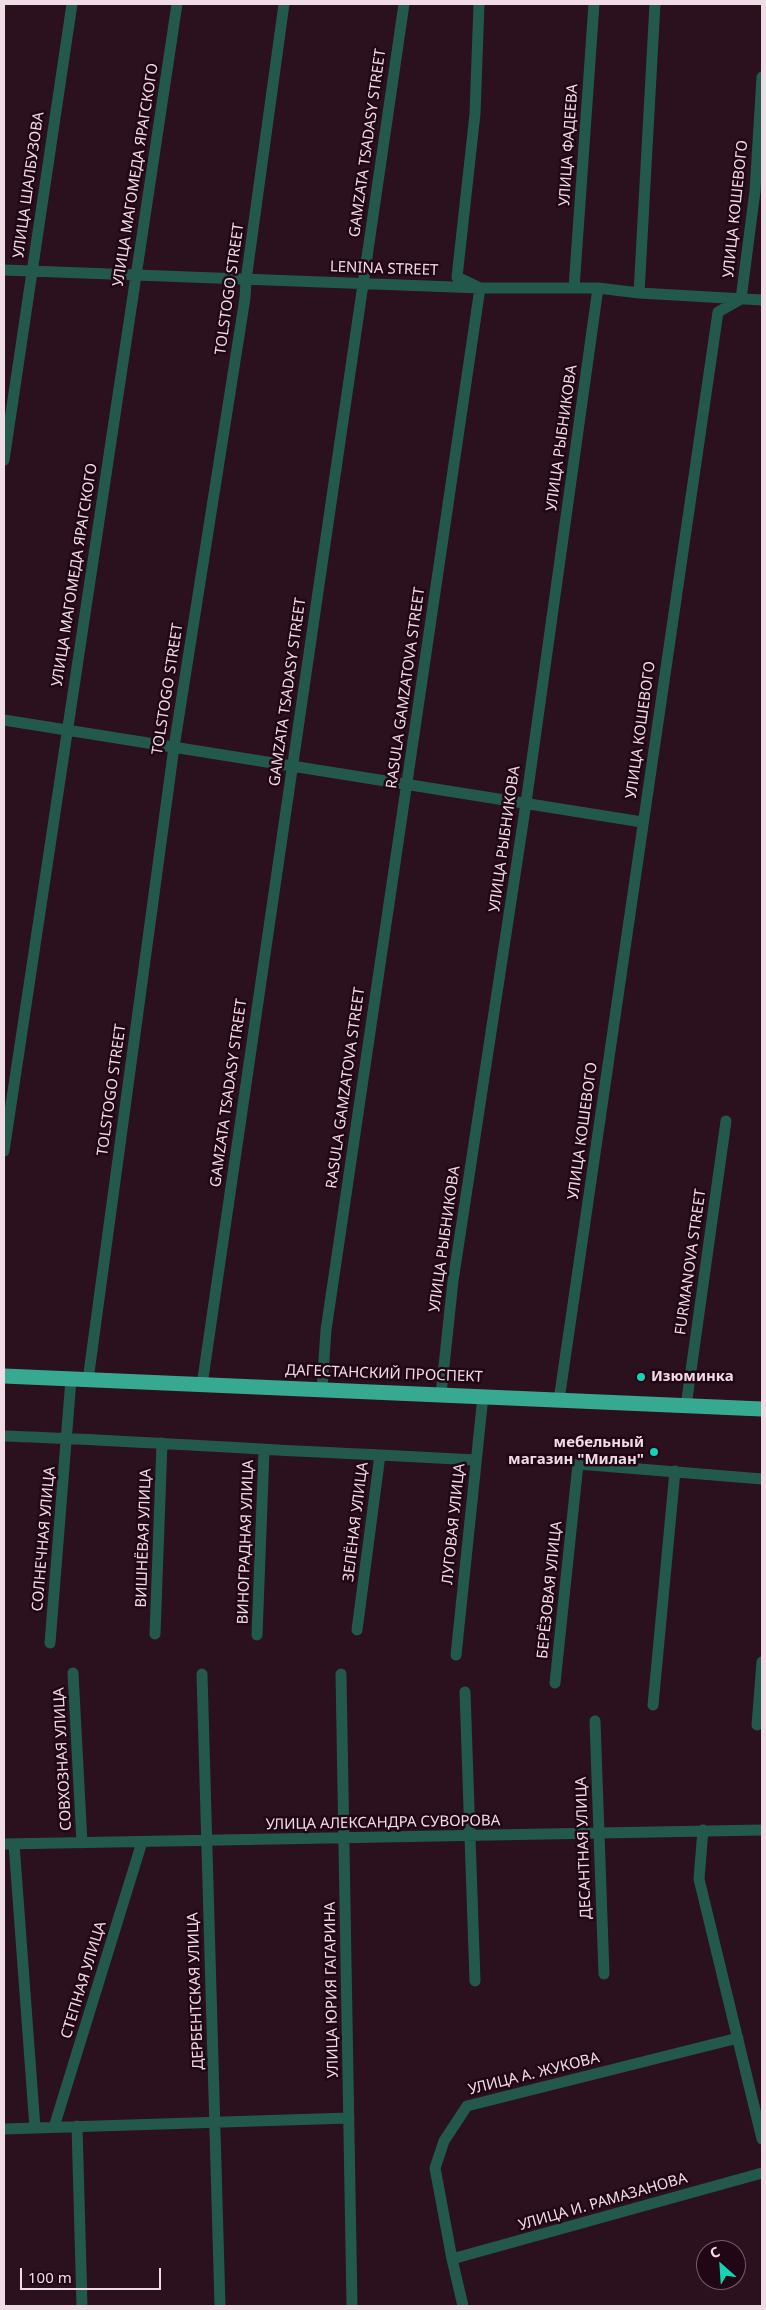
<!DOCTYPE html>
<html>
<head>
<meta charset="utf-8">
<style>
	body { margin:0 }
	#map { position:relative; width:766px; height:2310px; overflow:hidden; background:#2b101e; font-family:"Noto Sans",sans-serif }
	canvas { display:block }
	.frame { position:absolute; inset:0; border:5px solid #f0dce4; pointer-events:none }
	.north { position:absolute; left:696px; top:2240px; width:50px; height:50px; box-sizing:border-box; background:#210715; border:1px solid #745c68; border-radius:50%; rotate:334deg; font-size:14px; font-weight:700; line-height:20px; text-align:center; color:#f0dce4 }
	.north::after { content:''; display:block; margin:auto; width:18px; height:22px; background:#14d5b3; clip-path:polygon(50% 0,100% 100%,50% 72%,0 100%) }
	.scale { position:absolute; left:20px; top:2268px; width:141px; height:22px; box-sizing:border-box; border:2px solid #f0dce4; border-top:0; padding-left:6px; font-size:15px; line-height:18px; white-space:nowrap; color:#f0dce4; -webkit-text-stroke:4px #210715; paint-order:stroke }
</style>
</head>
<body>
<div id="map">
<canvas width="766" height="2310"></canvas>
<div class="frame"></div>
<div class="north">С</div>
<div class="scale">100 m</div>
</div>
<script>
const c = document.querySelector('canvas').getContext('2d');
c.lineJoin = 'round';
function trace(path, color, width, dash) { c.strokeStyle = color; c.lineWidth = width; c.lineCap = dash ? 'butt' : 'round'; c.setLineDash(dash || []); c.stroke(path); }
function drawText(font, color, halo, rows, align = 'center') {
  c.font = font + ' "Noto Sans",sans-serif'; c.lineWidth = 5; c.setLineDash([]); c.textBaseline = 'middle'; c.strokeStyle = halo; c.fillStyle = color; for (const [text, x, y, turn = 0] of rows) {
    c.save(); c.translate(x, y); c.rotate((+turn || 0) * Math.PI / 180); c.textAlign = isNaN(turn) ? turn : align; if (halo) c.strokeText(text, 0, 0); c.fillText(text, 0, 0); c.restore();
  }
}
const minor = new Path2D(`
	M 4,270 L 480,288 L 598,288 L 639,293 L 762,300
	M 574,288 L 594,4
	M 639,293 L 655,4
	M 4,460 L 72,4
	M 4,720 L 642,822
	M 4,1151 L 177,4
	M 88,1380 L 174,747 L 245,298 L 246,280 L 284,4
	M 202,1385 L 404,4
	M 322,1389 L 326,1330 L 480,288 L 457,277 L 475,114 L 479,4
	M 441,1394 L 453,1281 L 526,803 L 598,288
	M 559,1400 L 718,312 L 741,299 L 755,191 L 762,77
	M 686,1406 L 726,1121
	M 4,1436 C 129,1440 254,1450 380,1455
	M 357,1630 L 380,1455 L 476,1460
	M 155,1634 L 162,1443
	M 257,1635 L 264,1451
	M 50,1643 L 71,1379
	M 456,1655 L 483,1396
	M 73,1673 L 82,1843
	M 202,1674 L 220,2306
	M 341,1674 L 352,2306
	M 555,1683 L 578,1464 L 762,1479
	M 465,1692 L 475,1981
	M 653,1705 L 675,1471
	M 595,1721 L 604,1974
	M 757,1725 L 762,1662
	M 703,1830 L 699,1879 L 762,2139
	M 4,1844 L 762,1830
	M 14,1844 L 35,2128
	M 77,2126 L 82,2306
	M 54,2127 L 142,1842
	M 4,2129 L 349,2118
	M 452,2259 L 762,2173
	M 463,2306 L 452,2259 L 435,2168 L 444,2141 L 467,2106 L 738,2038`);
const highway = new Path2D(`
	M 4,1376 L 762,1409`);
const markers = [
	[641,1377,5,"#14d5b3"],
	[654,1452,5,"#14d5b3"]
];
const streetNames = [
	["GAMZATA TSADASY STREET",368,143,-82],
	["УЛИЦА ФАДЕЕВА",569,145,-86],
	["УЛИЦА МАГОМЕДА ЯРАГСКОГО",136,175,-81],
	["УЛИЦА ШАЛБУЗОВА",29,185,-82],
	["УЛИЦА КОШЕВОГО",736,209,-84],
	["LENINA STREET",384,269,2],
	["TOLSTOGO STREET",230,289,-82],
	["УЛИЦА РЫБНИКОВА",562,438,-82],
	["УЛИЦА МАГОМЕДА ЯРАГСКОГО",75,575,-81],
	["RASULA GAMZATOVA STREET",406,688,-82],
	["TOLSTOGO STREET",168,689,-81],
	["GAMZATA TSADASY STREET",288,692,-82],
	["УЛИЦА КОШЕВОГО",641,730,-82],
	["УЛИЦА РЫБНИКОВА",505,839,-82],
	["RASULA GAMZATOVA STREET",346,1088,-82],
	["TOLSTOGO STREET",112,1090,-82],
	["GAMZATA TSADASY STREET",229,1093,-82],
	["УЛИЦА КОШЕВОГО",583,1131,-82],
	["УЛИЦА РЫБНИКОВА",445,1239,-82],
	["FURMANOVA STREET",691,1262,-82],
	["ДАГЕСТАНСКИЙ ПРОСПЕКТ",384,1374,2],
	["ЗЕЛЁНАЯ УЛИЦА",356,1522,-83],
	["ЛУГОВАЯ УЛИЦА",454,1524,-84],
	["ВИШНЁВАЯ УЛИЦА",144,1538,-88],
	["СОЛНЕЧНАЯ УЛИЦА",44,1539,-85],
	["ВИНОГРАДНАЯ УЛИЦА",246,1542,-88],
	["БЕРЁЗОВАЯ УЛИЦА",550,1590,-84],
	["СОВХОЗНАЯ УЛИЦА",63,1759,-93],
	["УЛИЦА АЛЕКСАНДРА СУВОРОВА",383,1823,-1],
	["ДЕСАНТНАЯ УЛИЦА",584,1848,-92],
	["СТЕПНАЯ УЛИЦА",84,1980,-73],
	["УЛИЦА ЮРИЯ ГАГАРИНА",332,1990,-91],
	["ДЕРБЕНТСКАЯ УЛИЦА",196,1991,-92],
	["УЛИЦА А. ЖУКОВА",534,2074,-14],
	["УЛИЦА И. РАМАЗАНОВА",603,2202,-16]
];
const poiNames = [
	["Изюминка",651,1377],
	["мебельный",644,1443,"right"],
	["магазин \"Милан\"",644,1460,"right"]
];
trace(minor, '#23584c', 11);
trace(highway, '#38a991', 15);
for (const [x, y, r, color] of markers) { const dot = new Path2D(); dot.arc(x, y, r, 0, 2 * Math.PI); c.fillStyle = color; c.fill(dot); trace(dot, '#210715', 2); }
drawText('15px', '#f0dce4', '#210715', streetNames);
drawText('bold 15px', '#f0dce4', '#210715', poiNames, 'left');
</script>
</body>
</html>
